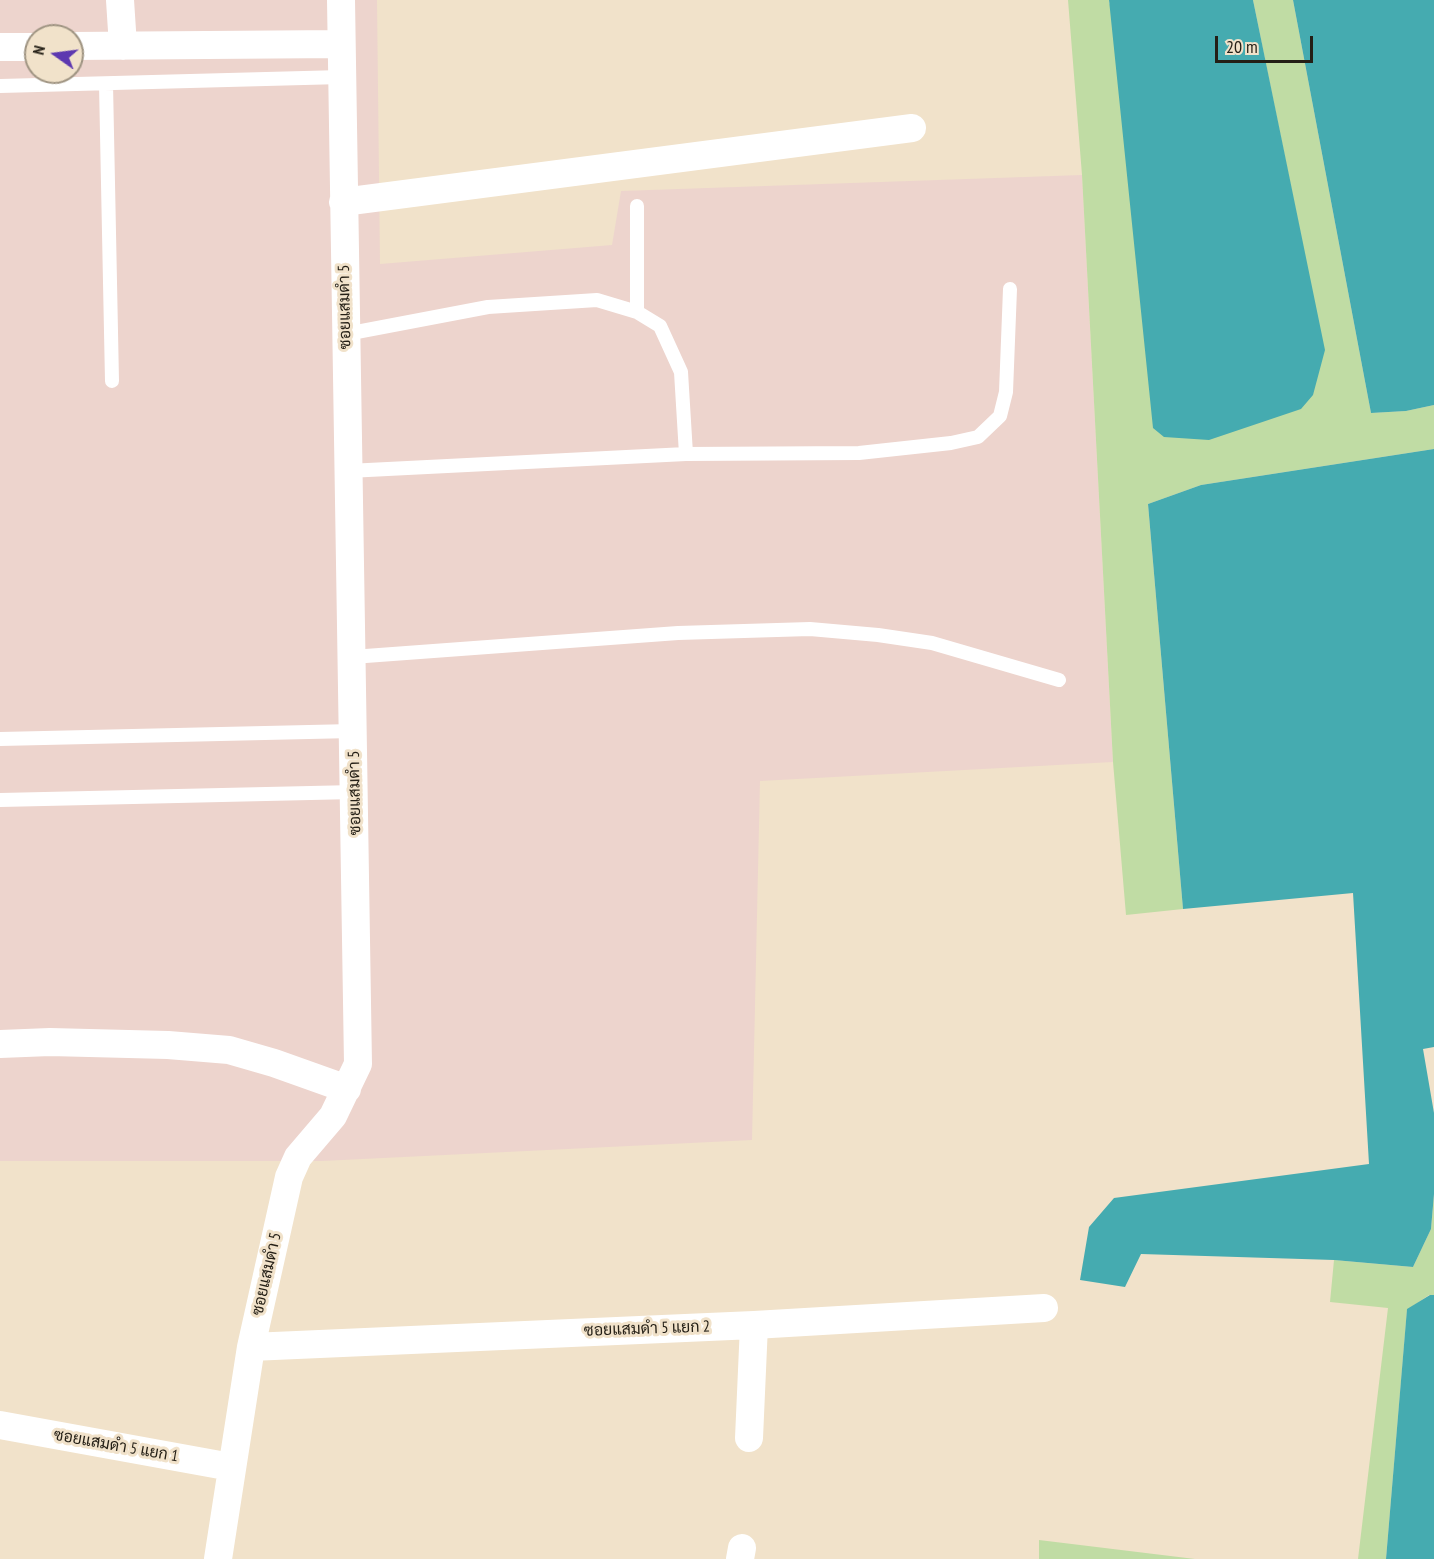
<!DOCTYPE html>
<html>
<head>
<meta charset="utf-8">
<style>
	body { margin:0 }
	#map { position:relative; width:1434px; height:1559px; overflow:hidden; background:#f1e2ca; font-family:"PT Sans Narrow",sans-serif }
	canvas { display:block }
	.north { position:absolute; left:24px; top:24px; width:60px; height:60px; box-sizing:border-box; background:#f1e2ca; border:2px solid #9f9482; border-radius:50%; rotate:284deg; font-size:16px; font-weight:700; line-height:24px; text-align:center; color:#241f16 }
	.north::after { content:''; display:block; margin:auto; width:21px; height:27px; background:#5d38b0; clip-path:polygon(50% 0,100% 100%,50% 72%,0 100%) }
	.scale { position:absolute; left:1215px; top:36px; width:98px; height:27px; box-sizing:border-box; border:3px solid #241f16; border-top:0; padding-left:8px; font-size:18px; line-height:21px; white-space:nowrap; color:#241f16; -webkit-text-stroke:4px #f1e2ca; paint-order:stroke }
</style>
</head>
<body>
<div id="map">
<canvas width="1434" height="1559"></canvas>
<div class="north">N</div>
<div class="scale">20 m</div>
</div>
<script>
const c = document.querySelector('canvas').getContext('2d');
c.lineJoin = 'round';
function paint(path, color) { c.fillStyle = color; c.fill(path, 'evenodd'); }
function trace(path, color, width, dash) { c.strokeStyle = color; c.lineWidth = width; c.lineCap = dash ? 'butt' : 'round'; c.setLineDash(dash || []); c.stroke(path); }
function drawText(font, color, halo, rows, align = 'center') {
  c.font = font + ' "PT Sans Narrow",Sarabun,sans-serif'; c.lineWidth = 6; c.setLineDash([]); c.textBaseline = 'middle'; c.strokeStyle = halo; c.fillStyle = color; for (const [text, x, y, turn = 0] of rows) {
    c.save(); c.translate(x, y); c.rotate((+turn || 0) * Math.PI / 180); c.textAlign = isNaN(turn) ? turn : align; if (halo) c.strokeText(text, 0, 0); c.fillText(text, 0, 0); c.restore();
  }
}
const industrial = new Path2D(`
	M 0,0 L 377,0 L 380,264 L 612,245 L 621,191 L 1082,175 L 1113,762 L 760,781 L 752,1140 L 322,1161 L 0,1161 ZM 36,36 L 72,36 L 72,72 L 36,72 Z`);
const green = new Path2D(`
	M 1068,0 L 1109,0 L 1109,3 L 1324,350 L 1253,0 L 1293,0 L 1371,413 L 1406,411 L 1434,405 L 1434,449 L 1201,485 L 1148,504 L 1183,909 L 1126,915 L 1113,762 L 1082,175 Z
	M 1434,1194 L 1434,1295 L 1429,1295 L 1407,1310 L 1386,1559 L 1358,1559 L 1388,1308 L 1330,1302 L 1334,1260 L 1413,1267 L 1431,1229 Z
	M 1039,1540 L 1195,1559 L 1039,1559 Z`);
const water = new Path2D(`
	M 1109,0 L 1253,0 L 1325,350 L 1313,395 L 1301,409 L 1209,440 L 1164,437 L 1153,428 Z
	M 1293,0 L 1434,0 L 1434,405 L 1406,411 L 1371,413 Z
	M 1434,449 L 1434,1047 L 1423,1049 L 1434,1113 L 1434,1194 L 1431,1229 L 1413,1267 L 1334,1260 L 1141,1254 L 1125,1287 L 1080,1280 L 1089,1227 L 1114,1198 L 1369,1164 L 1353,893 L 1183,909 L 1148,504 L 1201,485 Z
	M 1430,1295 L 1434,1295 L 1434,1559 L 1386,1559 L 1407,1309 Z`);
const service = new Path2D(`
	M 106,84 L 112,381
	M 0,86 L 342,77
	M 637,312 L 637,206
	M 346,334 L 488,307 L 597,300 L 637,312 L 660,326 L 681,372 L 686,454
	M 348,471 L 686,454 L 859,453 L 951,443 L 978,437 L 1000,416 L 1006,392 L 1010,289
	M 352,657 L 678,633 L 810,629 L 878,635 L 932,643 L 1059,680
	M 0,739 L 353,731
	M 0,800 L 355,792`);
const minor = new Path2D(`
	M 120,0 L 123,46
	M 72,46 L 341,44
	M 0,47 L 36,47
	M 343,202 L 912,128
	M 0,1044 L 50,1042 L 168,1045 L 229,1050 L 274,1063 L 347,1089
	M 251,1347 L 754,1325 L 1044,1308
	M 0,1425 L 231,1467
	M 749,1438 L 754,1325
	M 218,1559 L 251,1347 L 289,1177 L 298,1157 L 333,1116 L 358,1064 L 341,0
	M 740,1559 L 742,1548`);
const streetNames = [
	["ซอยแสมดำ 5",345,307,-91],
	["ซอยแสมดำ 5",355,793,-91],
	["ซอยแสมดำ 5",267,1274,-77],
	["ซอยแสมดำ 5 แยก 2",647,1329,-2],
	["ซอยแสมดำ 5 แยก 1",116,1446,10]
];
paint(industrial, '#edd4cd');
paint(green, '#c0dca4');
paint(water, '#45abb0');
trace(service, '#fff', 14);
trace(minor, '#fff', 28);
drawText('16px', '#241f16', '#f1e2ca', streetNames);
</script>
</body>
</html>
